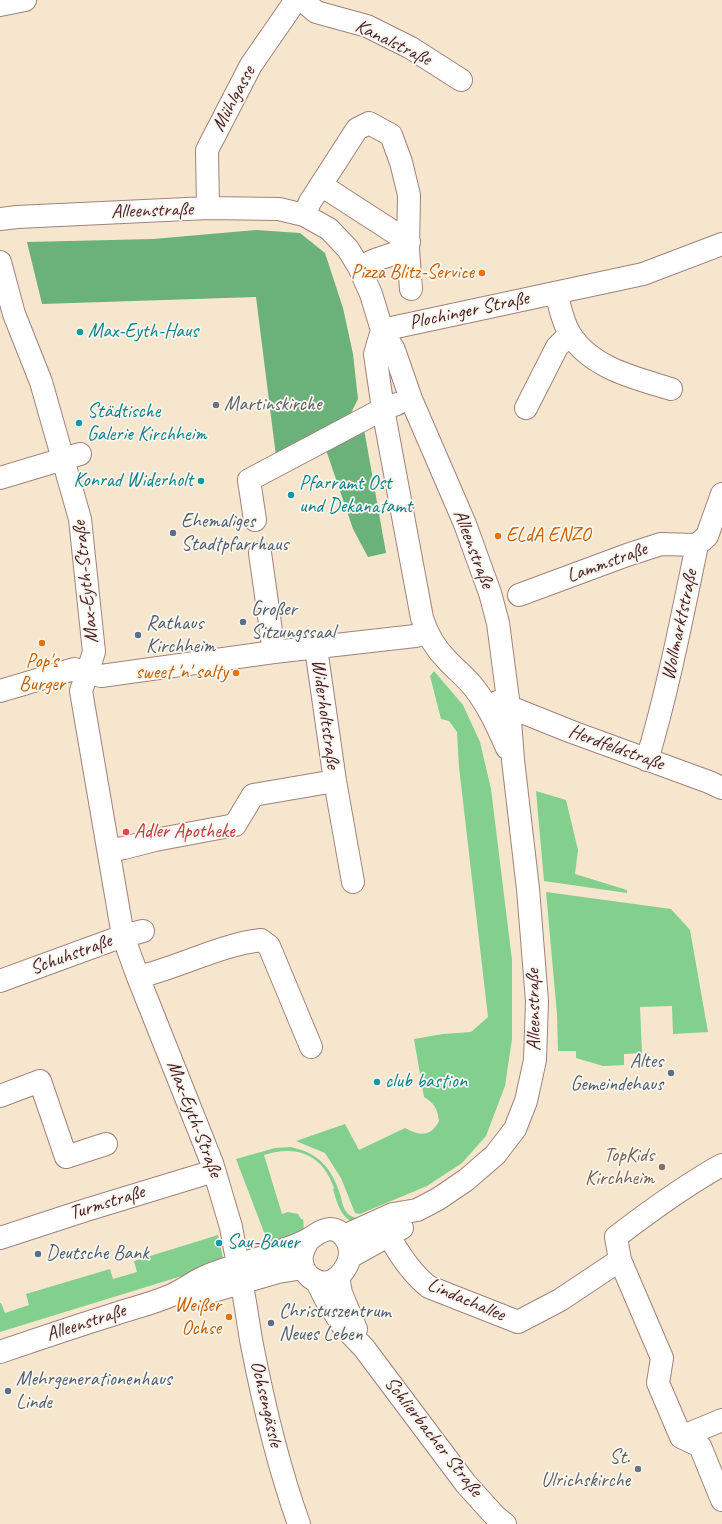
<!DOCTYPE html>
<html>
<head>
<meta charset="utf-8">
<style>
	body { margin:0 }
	canvas { display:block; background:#f6e6ce }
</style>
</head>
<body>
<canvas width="722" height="1524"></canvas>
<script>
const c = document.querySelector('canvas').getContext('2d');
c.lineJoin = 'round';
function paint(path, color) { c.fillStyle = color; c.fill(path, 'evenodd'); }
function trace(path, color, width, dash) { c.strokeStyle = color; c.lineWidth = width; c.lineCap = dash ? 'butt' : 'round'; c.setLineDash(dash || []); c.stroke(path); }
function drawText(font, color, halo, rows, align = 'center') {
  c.font = font + ' Caveat,sans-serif'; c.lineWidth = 3.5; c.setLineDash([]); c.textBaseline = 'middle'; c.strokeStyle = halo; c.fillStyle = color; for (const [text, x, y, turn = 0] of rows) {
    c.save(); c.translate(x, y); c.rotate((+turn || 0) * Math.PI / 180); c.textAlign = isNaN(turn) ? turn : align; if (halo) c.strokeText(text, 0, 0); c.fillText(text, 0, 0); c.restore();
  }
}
const green = new Path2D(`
	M 434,671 L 463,705 L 480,742 L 491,789 L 512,960 L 512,1039 L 505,1086 L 486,1136 L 462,1163 L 427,1186 L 360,1214 L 355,1213 L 341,1178 L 325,1153 L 296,1141 L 345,1124 L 359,1150 L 405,1128 C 419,1136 431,1137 439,1121 C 437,1108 435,1104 424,1097 L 414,1039 L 443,1034 L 471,1032 L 488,1017 L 459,767 L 457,732 L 449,721 L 441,719 L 430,676 Z
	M 536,791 L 566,800 L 578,850 L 575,874 L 627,890 L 627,893 L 544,881 Z
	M 546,892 L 671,909 L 690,930 L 708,1032 L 673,1034 L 672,1006 L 640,1007 L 642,1053 L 624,1054 L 624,1065 L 603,1066 L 576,1058 L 576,1051 L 558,1051 L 557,1014 Z
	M 291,1147 C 321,1154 332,1169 341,1197 C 342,1203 344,1210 348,1214 C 352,1217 356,1218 360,1219 L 354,1223 C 340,1216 337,1203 333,1189 L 334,1188 C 323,1155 297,1144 264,1155 L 282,1214 L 288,1212 L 298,1214 L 301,1219 L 303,1219 L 304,1230 L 270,1248 L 236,1159 L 275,1148 Z
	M 218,1235 L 224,1263 L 0,1332 L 0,1303 L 1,1303 L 5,1313 L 29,1305 L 26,1294 L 110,1269 L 113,1279 L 137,1272 L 134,1261 Z`);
const forest = new Path2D(`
	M 256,230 L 300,233 L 325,253 L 343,308 L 353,354 L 358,399 L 349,417 L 276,456 L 256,297 L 42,304 L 27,242 L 153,239 Z
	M 364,429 L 386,553 L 368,557 L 353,529 L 326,450 Z`);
const minor = new Path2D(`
	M 302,0 L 316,12 L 367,26 L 411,48 L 461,80
	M 0,5 L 25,0
	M 321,185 L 409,242
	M 208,208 L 207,150 L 251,65 L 296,0
	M 304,215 L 310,202 L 357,129 L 369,123 L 391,135 L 401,162 L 409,195 L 408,249 L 411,289
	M 0,219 L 17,217 L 208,208 L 279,209 L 304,215 L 329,229 L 348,249 L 359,267 L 371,294 L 382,330 L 394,350 L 411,399 L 465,524 L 490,593 L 498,623 L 509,707 L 513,760 L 528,889 L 537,1001 L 535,1060 L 526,1101 L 515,1129 L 495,1155 L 466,1180 L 438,1199 L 417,1210 L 393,1214 L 344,1236
	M 0,262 L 14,314 L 41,382 L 80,519 L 94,652 L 81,691 L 123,936 L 138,977 L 212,1163 L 231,1227 L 238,1265
	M 359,267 L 375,260 L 408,249
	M 556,293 C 560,306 562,321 570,334 C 591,368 635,378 671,389
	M 382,330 L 375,354 L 383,409 L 422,618 C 427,634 435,648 447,660 C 456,670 467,678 475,689 C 489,707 498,728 507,748
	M 382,330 L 643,274 L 722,244
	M 526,408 L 557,347 L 570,334
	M 0,478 L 80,454
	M 255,520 L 249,480 L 383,409 L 397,404
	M 260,553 L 274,652
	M 519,595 L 627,555 L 661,544 L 697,545
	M 316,648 L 335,781 L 353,882
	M 0,691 L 74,669 L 101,676 L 274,652 L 415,636 L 427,633
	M 497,702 L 572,732 L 709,782 L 722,788
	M 647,760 C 668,690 682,617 697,545 L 707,536 L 722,494
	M 109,850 L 124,848 L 155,840 L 235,825 L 253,795 L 335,781
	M 138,977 C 180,967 219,945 261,940 L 269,946 L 311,1047
	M 0,981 L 123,936 L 143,931
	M 0,1096 L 40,1081 L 66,1157 L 106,1144
	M 722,1165 C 684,1186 650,1211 616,1237 L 620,1260 L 662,1358 L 658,1383 L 681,1437 L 700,1446 L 722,1500
	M 389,1236 C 399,1254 412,1274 429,1287 L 518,1322 L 560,1300 L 620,1260
	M 0,1238 L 86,1210 L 214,1171
	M 350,1257 L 402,1228
	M 338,1277 L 341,1293 L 356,1329
	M 241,1282 C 246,1303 248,1324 252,1345 C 264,1406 278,1466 299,1524
	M 317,1282 L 325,1298 L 343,1326 L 364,1348 L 466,1484 L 495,1516 L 505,1524
	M 180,1294 L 206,1293 L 278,1272 L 303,1268
	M 0,1352 C 38,1339 76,1326 115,1314 C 133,1308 154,1303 172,1295 C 185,1289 196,1280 209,1275 C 234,1265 261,1259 286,1249 C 294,1246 302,1243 309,1239 C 316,1235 320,1230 330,1229 C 341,1229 350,1241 350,1252 C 350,1261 346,1269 339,1276 C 323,1292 299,1276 302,1255 C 303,1249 306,1244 309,1239
	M 681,1437 L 722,1420`);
const markers = [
	[482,273,4,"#e8710a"],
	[80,332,4,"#0f9aa8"],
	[216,405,4,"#6b7280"],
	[79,423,4,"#0f9aa8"],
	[201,481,4,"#0f9aa8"],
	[291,495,4,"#0f9aa8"],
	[173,533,4,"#5c6f8a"],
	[498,536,4,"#e8710a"],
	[243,622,4,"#5c6f8a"],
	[138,635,4,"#5c6f8a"],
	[42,643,4,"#e8710a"],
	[236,673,4,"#e8710a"],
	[126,832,4,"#e0444e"],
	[671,1073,4,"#5c6f8a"],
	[377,1082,4,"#0f9aa8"],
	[662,1167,4,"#8d6e63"],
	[219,1243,4,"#0f9aa8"],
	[38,1254,4,"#5c6f8a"],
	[229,1317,4,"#e8710a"],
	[271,1323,4,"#5c6f8a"],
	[8,1391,4,"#5c6f8a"],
	[638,1469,4,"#6b7280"]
];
const streetNames = [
	["Kanalstraße",393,43,26],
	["Mühlgasse",234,99,-62],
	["Alleenstraße",152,211,-2],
	["Plochinger Straße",469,311,-12],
	["Alleenstraße",473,549,69],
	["Lammstraße",607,563,-20],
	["Max-Eyth-Straße",86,582,-96],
	["Wollmarktstraße",680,625,-78],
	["Widerholtstraße",325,714,82],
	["Herdfeldstraße",616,748,20],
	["Schuhstraße",71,955,-20],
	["Alleenstraße",534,1010,-91],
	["Max-Eyth-Straße",194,1119,69],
	["Turmstraße",107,1203,-17],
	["Lindachallee",466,1300,23],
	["Alleenstraße",86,1323,-18],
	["Ochsengässle",266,1404,77],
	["Schlierbacher Straße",433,1437,52]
];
const foodNames = [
	["Pizza Blitz-Service",474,273],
	["ELdA ENZO",506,536,"left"],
	["Pop's",42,662,"center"],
	["Burger",42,685,"center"],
	["sweet 'n' salty",228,673],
	["Weißer",221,1306],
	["Ochse",221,1329]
];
const cultureNames = [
	["Max-Eyth-Haus",88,332],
	["Städtische",87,412],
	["Galerie Kirchheim",87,435],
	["Konrad Widerholt",193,481,"right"],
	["Pfarramt Ost",299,484],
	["und Dekanatamt",299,507],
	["club bastion",385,1082],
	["Sau-Bauer",227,1243]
];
const worshipNames = [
	["Martinskirche",224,405],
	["St.",630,1458,"right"],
	["Ulrichskirche",630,1481,"right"]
];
const serviceNames = [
	["Ehemaliges",181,522],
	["Stadtpfarrhaus",181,545],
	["Großer",251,610],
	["Sitzungssaal",251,633],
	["Rathaus",146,624],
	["Kirchheim",146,647],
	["Altes",663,1062,"right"],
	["Gemeindehaus",663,1085,"right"],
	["Deutsche Bank",46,1254],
	["Christuszentrum",279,1312],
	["Neues Leben",279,1335],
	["Mehrgenerationenhaus",16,1380],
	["Linde",16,1403]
];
const healthNames = [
	["Adler Apotheke",134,832]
];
const educationNames = [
	["TopKids",654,1156],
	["Kirchheim",654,1179]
];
paint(green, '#83cf8e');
paint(forest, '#6ab279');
trace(minor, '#a0827c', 24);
trace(minor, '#fff', 22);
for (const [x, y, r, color] of markers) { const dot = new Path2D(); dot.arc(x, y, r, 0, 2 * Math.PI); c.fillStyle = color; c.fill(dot); trace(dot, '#fbf7ec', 1.5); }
drawText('20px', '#4a1f2b', '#fbf7ec', streetNames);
drawText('20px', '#c56008', '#fbf7ec', foodNames, 'right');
drawText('20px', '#0d838f', '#fbf7ec', cultureNames, 'left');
drawText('20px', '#5b616d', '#fbf7ec', worshipNames, 'left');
drawText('20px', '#4e5e75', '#fbf7ec', serviceNames, 'left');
drawText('20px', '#be3a42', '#fbf7ec', healthNames, 'left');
drawText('20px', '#785e54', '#fbf7ec', educationNames, 'right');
</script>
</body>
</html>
